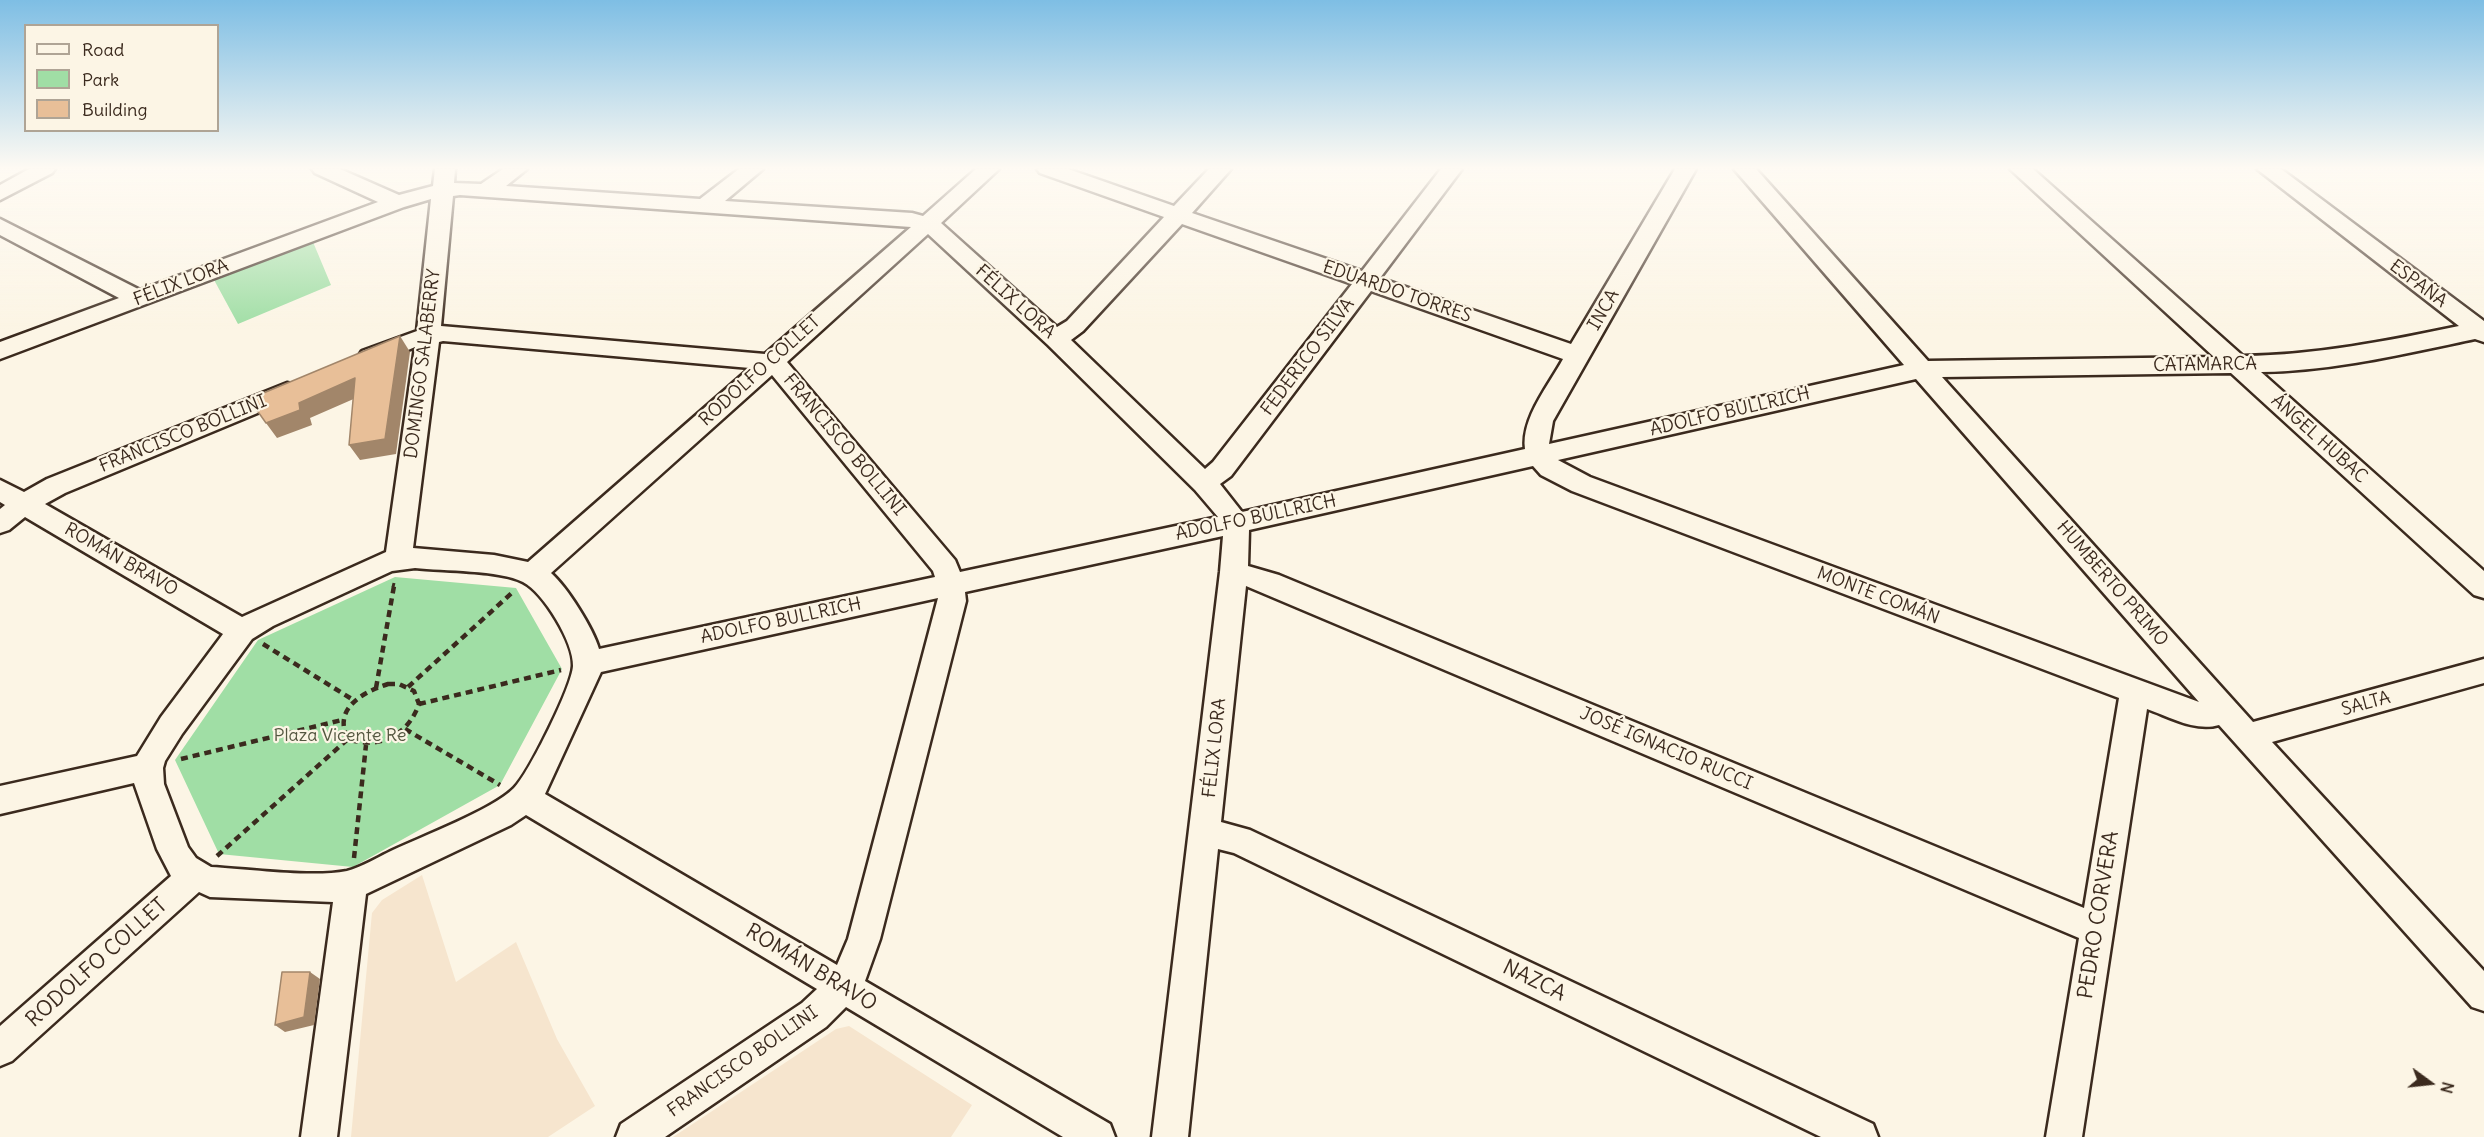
<!DOCTYPE html>
<html>
<head>
<meta charset="utf-8">
<style>
	body { margin:0 }
	#map { position:relative; width:2484px; height:1137px; overflow:hidden; background:#fcf5e5; font-family:Delius,sans-serif }
	canvas { display:block }
	.legend { position:absolute; left:24px; top:24px; width:195px; height:108px; box-sizing:border-box; background:#fcf5e5; border:2px solid #afa495; margin:0; padding:8px 10px; list-style:none; font-size:18px; color:#3b2a1e }
	.legend li { display:flex; align-items:center; gap:12px; height:30px }
	.legend b { width:30px; border:2px solid #afa495 }
	.north { position:absolute; left:2400px; top:1053px; width:60px; height:60px; -webkit-text-stroke:4px #fcf5e5; paint-order:stroke; rotate:105deg; font-size:16px; font-weight:700; line-height:24px; text-align:center; color:#3b2a1e }
	.north::after { content:''; display:block; margin:auto; width:21px; height:27px; background:#3b2a1e; clip-path:polygon(50% 0,100% 100%,50% 72%,0 100%) }
</style>
</head>
<body>
<div id="map">
<canvas width="2484" height="1137"></canvas>
<ul class="legend">
<li><b style="height:8px;background:#fcf5e5"></b>Road</li>
<li><b style="height:16px;background:#a0dea5"></b>Park</li>
<li><b style="height:16px;background:#e8bf98"></b>Building</li>
</ul>
<div class="north">N</div>
</div>
<script>
const c = document.querySelector('canvas').getContext('2d');
c.lineJoin = 'round';
function paint(path, color) { c.fillStyle = color; c.fill(path, 'evenodd'); }
function trace(path, color, width, dash) { c.strokeStyle = color; c.lineWidth = width; c.lineCap = dash ? 'butt' : 'round'; c.setLineDash(dash || []); c.stroke(path); }
function drawText(font, color, halo, rows, align = 'center') {
  c.font = font + ' Delius,sans-serif'; c.lineWidth = 4.5; c.setLineDash([]); c.textBaseline = 'middle'; c.strokeStyle = halo; c.fillStyle = color; for (const [text, x, y, turn = 0] of rows) {
    c.save(); c.translate(x, y); c.rotate((+turn || 0) * Math.PI / 180); c.textAlign = isNaN(turn) ? turn : align; if (halo) c.strokeText(text, 0, 0); c.fillText(text, 0, 0); c.restore();
  }
}
const built = new Path2D(`
	M 422,875 L 456,982 L 516,942 L 557,1039 L 595,1106 L 548,1137 L 351,1137 L 372,913 L 382,900 Z
	M 849,1026 L 972,1105 L 951,1137 L 673,1137 L 836,1029 Z`);
const green = new Path2D(`
	M 313,242 L 331,285 L 238,324 L 213,278 Z
	M 395,577 L 516,588 L 562,669 L 500,785 L 353,867 L 219,854 L 175,760 L 258,640 Z`);
const pathFar1 = new Path2D(`
	M 393,587 L 394,583`);
const path = new Path2D(`
	M 263,644 L 355,701
	M 388,684 L 399,684 L 414,691 L 419,704 C 408,735 380,750 348,739 C 332,709 363,692 388,684 Z
	M 408,687 L 514,591
	M 376,688 L 394,586
	M 419,704 L 561,670
	M 405,729 L 500,785
	M 181,759 L 342,720
	M 217,856 L 348,739
	M 354,858 L 366,745`);
const minor = new Path2D(`
	M 29,169 L 55,169 L 52,173 L 0,200 L 0,185 Z
	M 312,169 L 340,169 L 399,195 L 433,186 L 435,169 L 455,169 L 454,183 L 481,184 L 503,169 L 527,169 L 506,186 L 700,199 L 739,169 L 763,169 L 725,201 L 912,213 L 923,216 L 976,169 L 999,169 L 941,223 L 1057,327 L 1067,321 L 1164,217 L 1040,173 L 1037,169 L 1068,169 L 1174,206 L 1209,169 L 1231,169 L 1192,213 L 1362,271 L 1441,169 L 1462,169 L 1380,278 L 1571,344 L 1675,169 L 1696,169 L 1553,421 L 1549,444 L 1904,365 L 1734,169 L 1756,169 L 1928,361 L 2214,357 L 2010,169 L 2033,169 L 2243,356 C 2317,355 2387,341 2459,326 L 2257,169 L 2281,169 L 2484,321 L 2484,342 L 2475,339 C 2404,354 2333,371 2261,372 L 2484,571 L 2484,598 L 2474,595 L 2231,373 L 1942,377 L 2253,722 L 2484,659 L 2484,683 L 2272,742 L 2484,971 L 2484,1011 L 2472,1007 L 2219,725 C 2195,732 2170,717 2147,709 L 2082,1137 L 2046,1137 L 2079,938 L 1246,586 L 1221,822 L 1250,830 L 1873,1124 L 1878,1137 L 1821,1137 L 1234,853 L 1218,849 L 1188,1137 L 1152,1137 L 1220,572 L 1223,536 L 965,592 L 966,601 L 880,939 L 865,981 L 1110,1124 L 1115,1137 L 1063,1137 L 846,1007 L 826,1027 L 665,1137 L 616,1137 L 621,1124 L 802,1003 L 817,989 L 526,815 L 511,825 L 366,894 L 337,1137 L 301,1137 L 333,902 L 210,897 L 199,892 L 12,1061 L 0,1066 L 0,1026 L 171,876 L 157,849 L 134,783 L 0,814 L 0,786 L 137,756 L 161,717 L 223,634 L 25,517 L 9,530 L 0,533 L 0,509 L 5,505 L 0,502 L 0,480 L 24,492 L 47,479 L 287,383 L 296,385 L 299,391 L 296,397 L 65,493 L 45,504 L 242,617 L 386,552 L 415,347 L 378,363 L 370,365 L 362,363 L 358,357 L 362,351 L 417,331 L 431,199 L 404,207 L 0,359 L 0,342 L 119,298 L 0,235 L 0,219 L 140,290 L 378,202 L 315,173 ZM 453,196 L 460,195 L 911,227 L 765,354 L 441,326 ZM 1182,224 L 1352,284 L 1213,462 L 1205,469 L 1071,340 L 1083,331 ZM 928,234 L 1048,345 L 1195,490 L 1218,517 L 960,572 L 955,560 L 787,362 ZM 1371,291 L 1563,359 C 1549,385 1521,418 1525,449 L 1242,512 L 1220,484 L 1231,476 ZM 443,341 L 750,368 L 528,562 L 494,555 L 413,548 L 439,342 ZM 772,375 L 933,571 L 935,577 L 599,649 C 593,628 567,587 551,573 ZM 1916,379 L 2199,702 L 1590,477 L 1558,460 ZM 1533,466 L 1541,475 L 1572,491 L 2119,698 L 2084,908 L 1279,575 L 1248,566 L 1249,530 ZM 415,568 C 443,571 500,570 523,582 C 544,593 574,643 573,666 C 572,686 529,773 514,788 C 492,810 423,836 393,850 C 378,857 362,867 347,871 C 312,878 249,869 211,867 L 196,858 L 188,847 L 164,784 L 163,768 L 165,761 L 182,734 L 252,639 L 273,626 L 392,571 ZM 938,598 L 848,939 L 837,965 L 545,794 L 601,672 Z`);
const shadedWall = new Path2D(`
	M 400,336 L 410,352 L 396,454 L 360,460 L 349,445 Z
	M 355,378 L 365,394 L 310,418 L 312,425 L 277,438 L 266,423 L 299,403 Z
	M 310,972 L 320,979 L 314,1025 L 285,1032 L 275,1025 Z`);
const building = new Path2D(`
	M 400,336 L 385,439 L 349,445 L 355,378 L 299,403 L 300,410 L 266,423 L 249,399 Z
	M 282,972 L 310,972 L 304,1017 L 275,1025 Z`);
const streetNames = [
	["FÉLIX LORA",181,283,-21],
	["ESPAÑA",2418,284,37],
	["EDUARDO TORRES",1397,292,19],
	["FÉLIX LORA",1015,302,42],
	["INCA",1604,310,-60],
	["FEDERICO SILVA",1308,357,-53],
	["DOMINGO SALABERRY",423,364,-83],
	["CATAMARCA",2205,365,-1],
	["RODOLFO COLLET",760,371,-42],
	["ADOLFO BULLRICH",1730,412,-13],
	["FRANCISCO BOLLINI",183,434,-22],
	["ÁNGEL HUBAC",2319,439,42],
	["FRANCISCO BOLLINI",844,445,50],
	["ADOLFO BULLRICH",1256,518,-12],
	["ROMÁN BRAVO",121,560,30],
	["HUMBERTO PRIMO",2112,584,49],
	["MONTE COMÁN",1878,596,21],
	["ADOLFO BULLRICH",781,621,-12],
	["SALTA",2366,704,-15],
	["FÉLIX LORA",1215,748,-84],
	["JOSÉ IGNACIO RUCCI",1666,749,23],
	["FRANCISCO BOLLINI",743,1062,-35]
];
const parkNames = [
	["Plaza Vicente Re",340,736]
];
const nearStreetnames = [
	["PEDRO CORVERA",2099,915,-81],
	["RODOLFO COLLET",97,963,-42],
	["ROMÁN BRAVO",811,968,31],
	["NAZCA",1534,981,26]
];
paint(built, '#f6e5ce');
paint(green, '#a0dea5');
trace(minor, '#3b2a1e', 5);
trace(pathFar1, '#3b2a1e', 3, [5, 4]);
trace(path, '#3b2a1e', 4.5, [7, 5]);
paint(minor, '#fcf5e5');
paint(shadedWall, '#a2866a');
paint(building, '#e8bf98');
trace(building, '#a2866a', 1.5);
const sky = c.createLinearGradient(0, 0, 0, 329);
sky.addColorStop(0, '#7ebee4');
sky.addColorStop(0.51, '#fefaf3');
sky.addColorStop(1, '#fefaf300');
c.fillStyle = sky;
c.fillRect(0, 0, 2484, 329);
drawText('18px', '#3b2a1e', '#fcf5e5', streetNames);
drawText('18px', '#545740', '#fcf5e5', parkNames);
drawText('21px', '#3b2a1e', '#fcf5e5', nearStreetnames);
</script>
</body>
</html>
